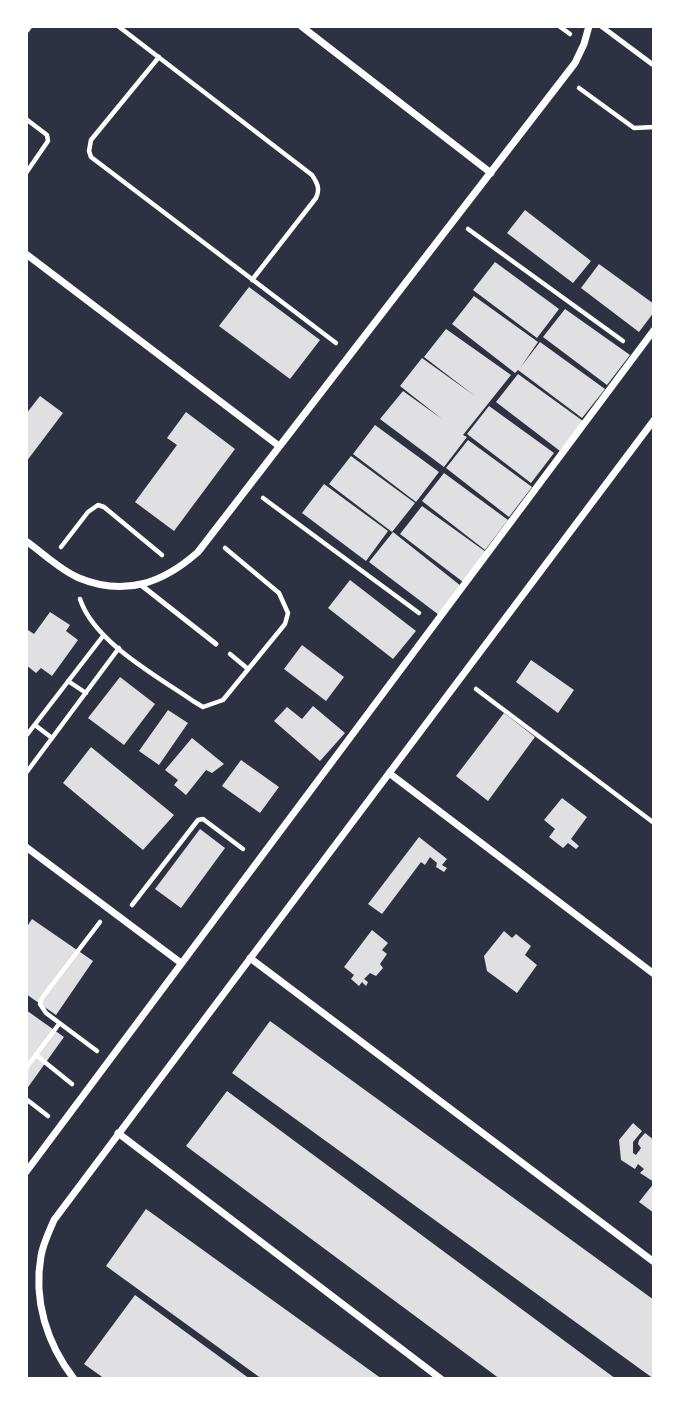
<!DOCTYPE html>
<html>
<head>
<meta charset="utf-8">
<style>
	body { margin:0 }
	#map { position:relative; width:680px; height:1405px; overflow:hidden; background:#2d3142; font-family:"Noto Sans",sans-serif }
	canvas { display:block }
	.frame { position:absolute; inset:0; border:28px solid #fff; pointer-events:none }
</style>
</head>
<body>
<div id="map">
<canvas width="680" height="1405"></canvas>
<div class="frame"></div>
</div>
<script>
const c = document.querySelector('canvas').getContext('2d');
c.lineJoin = 'round';
function paint(path, color) { c.fillStyle = color; c.fill(path, 'evenodd'); }
function trace(path, color, width, dash) { c.strokeStyle = color; c.lineWidth = width; c.lineCap = dash ? 'butt' : 'round'; c.setLineDash(dash || []); c.stroke(path); }
const building = new Path2D(`
	M 525,210 L 591,261 L 573,283 L 507,233 Z
	M 495,262 L 559,309 L 537,338 L 473,290 Z
	M 599,264 L 654,304 L 654,312 L 639,332 L 581,288 Z
	M 249,287 L 320,340 L 290,379 L 219,326 Z
	M 474,296 L 538,342 L 520,368 L 540,342 L 605,389 L 582,418 L 518,370 L 515,373 L 452,324 Z
	M 565,309 L 630,355 L 607,385 L 543,337 Z
	M 446,329 L 511,375 L 463,435 L 467,437 L 444,467 L 380,419 L 403,391 L 442,419 L 400,386 L 422,358 L 475,396 L 424,357 Z
	M 518,374 L 583,421 L 560,451 L 496,402 Z
	M 40,396 L 63,413 L 26,462 L 26,414 Z
	M 489,406 L 554,453 L 531,483 L 467,434 Z
	M 186,412 L 235,449 L 174,531 L 135,502 L 177,445 L 167,438 Z
	M 375,425 L 439,472 L 416,502 L 353,454 Z
	M 468,440 L 532,487 L 509,517 L 446,468 Z
	M 351,456 L 415,503 L 392,532 L 329,484 Z
	M 444,473 L 508,520 L 485,550 L 422,501 Z
	M 324,484 L 388,531 L 366,561 L 302,513 Z
	M 422,506 L 486,552 L 463,582 L 400,534 Z
	M 393,532 L 461,586 L 439,615 L 369,562 Z
	M 350,580 L 416,631 L 393,659 L 328,608 Z
	M 50,612 L 70,625 L 66,631 L 78,640 L 52,676 L 41,668 L 36,673 L 26,665 L 26,633 L 28,630 L 34,634 Z
	M 302,645 L 344,677 L 326,701 L 284,669 Z
	M 531,660 L 574,690 L 558,713 L 516,682 Z
	M 120,677 L 155,704 L 124,745 L 88,718 Z
	M 313,706 L 345,733 L 320,761 L 274,721 L 287,707 L 302,719 Z
	M 168,710 L 188,723 L 159,765 L 139,751 Z
	M 504,713 L 535,737 L 488,801 L 456,776 Z
	M 192,738 L 224,764 L 212,773 L 206,770 L 186,795 L 174,785 L 178,780 L 165,770 Z
	M 91,747 L 174,815 L 143,850 L 63,783 Z
	M 241,760 L 279,787 L 260,813 L 222,786 Z
	M 562,798 L 587,817 L 571,839 L 579,846 L 576,849 L 568,843 L 563,848 L 549,837 L 555,829 L 544,820 Z
	M 200,829 L 225,848 L 181,908 L 155,889 Z
	M 419,837 L 447,859 L 442,865 L 447,868 L 444,872 L 436,867 L 437,863 L 430,857 L 425,865 L 421,862 L 382,914 L 368,904 Z
	M 32,919 L 93,961 L 56,1015 L 26,994 L 26,928 Z
	M 372,930 L 388,943 L 382,950 L 387,954 L 380,964 L 383,968 L 376,976 L 370,973 L 364,979 L 368,982 L 366,986 L 362,982 L 359,986 L 351,979 L 354,975 L 344,967 Z
	M 504,931 L 512,938 L 516,934 L 531,946 L 525,955 L 537,965 L 517,993 L 487,971 L 484,956 Z
	M 26,1010 L 64,1037 L 26,1090 Z
	M 270,1021 L 654,1300 L 654,1379 L 232,1073 Z
	M 227,1091 L 616,1379 L 500,1379 L 186,1146 Z
	M 633,1123 L 642,1131 L 633,1142 L 633,1153 L 636,1155 L 641,1148 L 638,1144 L 639,1140 L 645,1133 L 654,1140 L 654,1182 L 640,1173 L 644,1169 L 638,1164 L 635,1169 L 621,1160 L 619,1140 Z
	M 654,1183 L 654,1213 L 639,1202 Z
	M 146,1209 L 382,1379 L 262,1379 L 106,1266 Z
	M 135,1295 L 250,1379 L 105,1379 L 84,1364 Z`);
const path = new Path2D(`
	M 118,26 L 312,175 C 318,184 320,189 316,198 L 252,280
	M 559,26 L 570,34
	M 159,57 L 91,140 L 89,151 L 91,157 L 336,343
	M 579,88 L 634,128 L 654,127
	M 26,119 L 47,135 L 48,141 L 26,173
	M 468,229 L 623,341
	M 263,498 L 419,613
	M 61,547 L 88,512 L 98,505 L 104,507 L 162,555
	M 80,599 C 94,642 157,676 193,701 L 203,707 L 223,700 L 285,624 L 288,613 L 279,593 L 225,548
	M 230,654 L 248,669
	M 68,681 L 86,693
	M 476,689 L 654,823
	M 35,725 L 52,738
	M 26,736 L 103,636
	M 26,773 L 119,648
	M 132,905 L 198,820 L 203,819 L 243,849
	M 97,1051 L 46,1013 L 40,1004 L 42,998 L 100,922
	M 36,1055 L 72,1084
	M 26,1068 L 59,1024
	M 26,1099 L 48,1116`);
const service = new Path2D(`
	M 601,26 L 652,64
	M 141,585 L 216,644`);
const minor = new Path2D(`
	M 301,26 L 491,173
	M 26,30 L 29,26
	M 26,254 L 279,446
	M 26,541 C 43,553 60,570 79,578 C 125,597 163,583 198,552 L 575,63 L 584,44 L 589,26
	M 389,773 L 654,974
	M 26,847 L 181,963
	M 250,958 L 654,1262
	M 118,1133 L 441,1379
	M 26,1172 L 654,330
	M 74,1379 C 47,1344 33,1300 41,1256 C 43,1244 49,1232 54,1220 L 654,420`);
paint(building, '#e0e0e3');
trace(path, '#fff', 4.5);
trace(service, '#fff', 5);
trace(minor, '#fff', 7);
</script>
</body>
</html>
